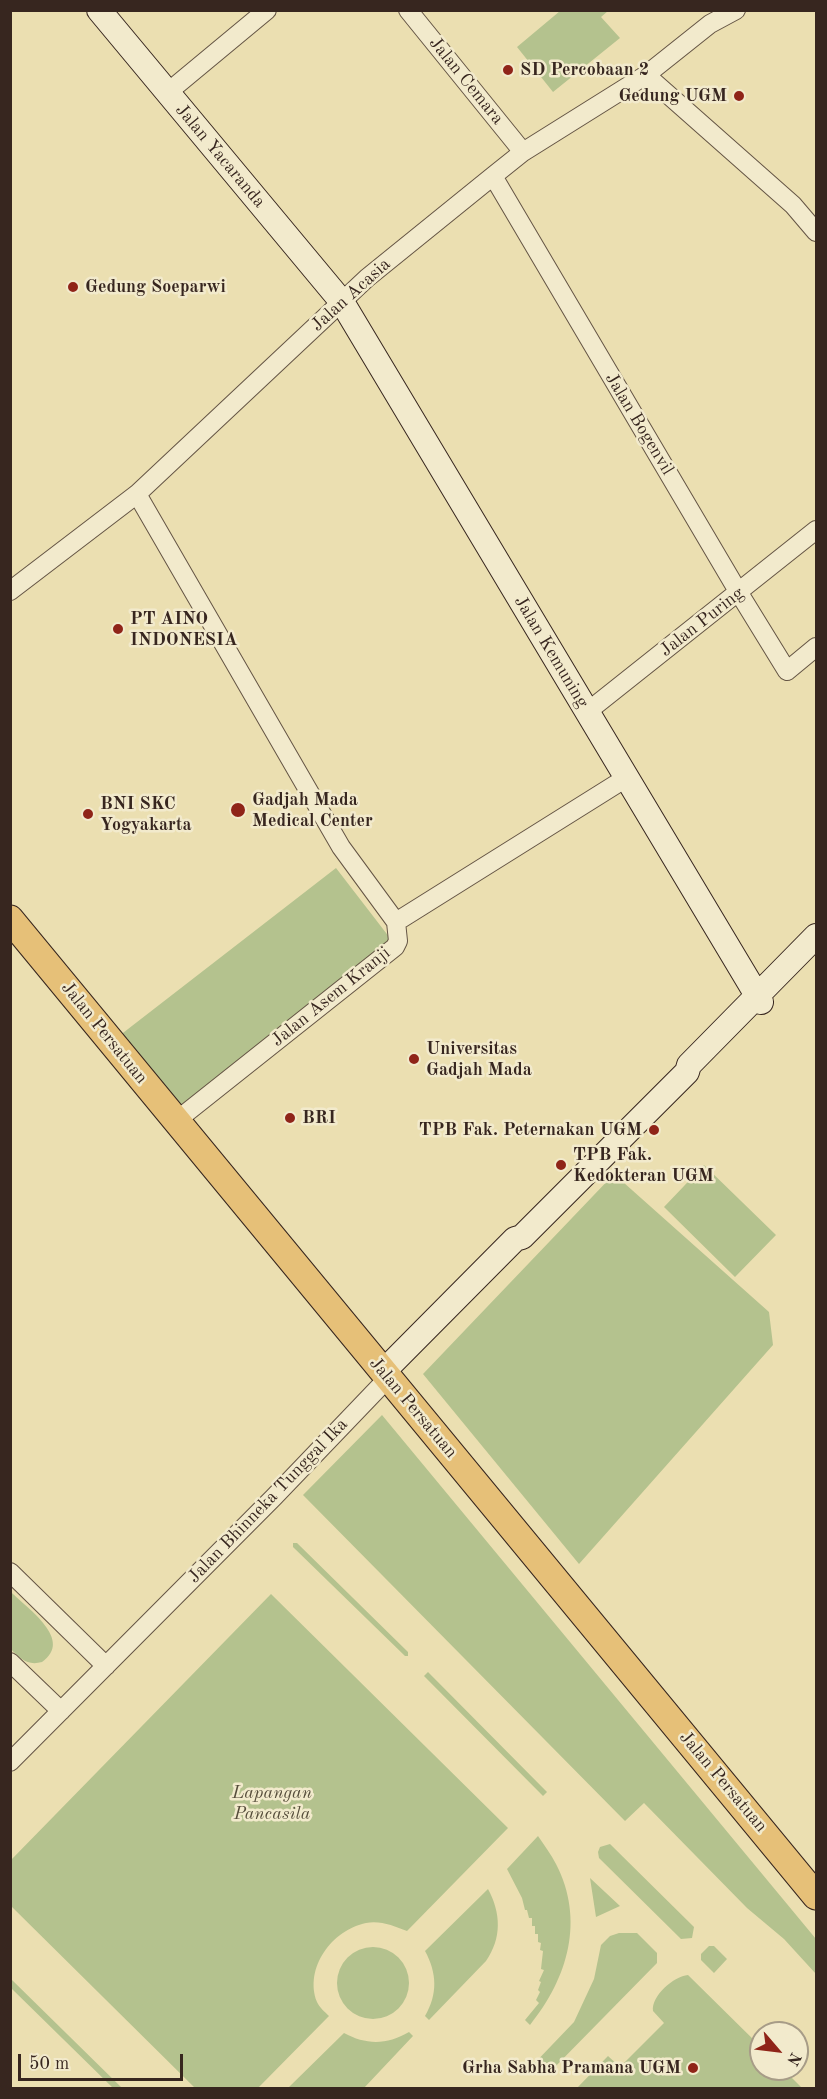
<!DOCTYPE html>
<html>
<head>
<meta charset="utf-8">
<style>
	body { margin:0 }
	#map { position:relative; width:827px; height:2099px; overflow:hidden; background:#ebdfb1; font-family:"Old Standard TT",serif }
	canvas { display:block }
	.frame { position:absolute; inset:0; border:12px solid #37261f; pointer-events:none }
	.north { position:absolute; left:749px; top:2021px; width:60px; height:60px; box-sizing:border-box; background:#f2eacc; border:2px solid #a79c87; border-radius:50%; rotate:118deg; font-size:16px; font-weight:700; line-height:24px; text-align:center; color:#37261f }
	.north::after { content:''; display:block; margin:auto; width:21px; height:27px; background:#8f2418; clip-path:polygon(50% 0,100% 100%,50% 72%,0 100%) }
	.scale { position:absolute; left:18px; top:2054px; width:165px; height:27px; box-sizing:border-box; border:3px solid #37261f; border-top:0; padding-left:8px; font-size:18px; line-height:21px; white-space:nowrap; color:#37261f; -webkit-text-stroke:4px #f2eacc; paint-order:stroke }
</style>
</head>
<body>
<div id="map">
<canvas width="827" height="2099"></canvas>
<div class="frame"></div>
<div class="north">N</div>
<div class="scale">50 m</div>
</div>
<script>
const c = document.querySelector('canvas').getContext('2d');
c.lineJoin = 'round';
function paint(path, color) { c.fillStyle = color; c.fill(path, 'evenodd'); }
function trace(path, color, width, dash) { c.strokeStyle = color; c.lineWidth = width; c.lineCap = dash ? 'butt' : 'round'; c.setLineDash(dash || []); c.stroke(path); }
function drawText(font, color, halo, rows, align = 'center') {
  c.font = font + ' "Old Standard TT",serif'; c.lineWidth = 5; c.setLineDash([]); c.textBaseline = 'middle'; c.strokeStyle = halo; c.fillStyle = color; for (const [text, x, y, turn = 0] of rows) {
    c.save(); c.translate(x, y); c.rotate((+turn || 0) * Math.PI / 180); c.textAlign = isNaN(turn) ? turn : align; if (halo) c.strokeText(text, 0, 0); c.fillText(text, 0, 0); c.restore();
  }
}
const green = new Path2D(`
	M 560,11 L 608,11 L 601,17 L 620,38 L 553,92 L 517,47 Z
	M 336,868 L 393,942 L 176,1110 L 119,1036 Z
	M 704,1165 L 776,1235 L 735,1277 L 664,1207 Z
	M 614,1174 L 769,1312 L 773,1345 L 579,1564 L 423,1374 Z
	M 382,1415 L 816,1939 L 816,1974 L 784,1939 L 747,1908 L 644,1803 L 625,1821 L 303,1495 Z
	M 293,1543 L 297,1543 L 408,1652 L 408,1656 L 405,1656 L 293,1547 Z
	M 11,1592 C 28,1609 74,1640 42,1662 C 28,1666 20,1659 11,1649 Z
	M 271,1594 L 508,1828 L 407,1931 C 394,1926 380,1920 366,1923 C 332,1930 304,1968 317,2002 C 319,2007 325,2012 329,2016 L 258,2088 L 195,2088 L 11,1906 L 11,1860 Z
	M 428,1672 L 547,1792 L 543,1796 L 424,1676 Z
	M 538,1836 C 544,1845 551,1854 556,1864 C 585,1920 568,1978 530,2025 L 525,2020 L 539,2003 L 536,2000 L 540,1992 L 538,1990 L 541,1982 L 539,1981 L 544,1970 L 541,1969 L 543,1951 L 540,1950 L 541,1943 L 538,1942 L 538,1934 L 535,1934 L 535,1926 L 532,1926 L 532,1918 L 529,1918 L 527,1910 L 525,1910 L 522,1898 L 507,1869 Z
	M 610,1844 L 694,1927 L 692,1938 L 681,1939 L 599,1858 L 598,1852 L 600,1847 Z
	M 590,1878 L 620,1906 L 596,1917 Z
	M 488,1889 C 501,1913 502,1938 486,1961 L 429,2020 L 425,2016 C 438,1994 437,1973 425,1951 Z
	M 619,1933 L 637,1933 L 657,1953 L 657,1963 L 549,2073 L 529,2069 L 574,2022 L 594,1979 L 601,1945 L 610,1936 Z
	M 709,1946 L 714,1946 L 727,1959 L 714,1973 L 701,1960 L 701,1954 Z
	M337 1983a36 36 0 1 1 72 0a36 36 0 1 1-72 0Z
	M 688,1975 L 761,2047 L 761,2069 L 783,2069 L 802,2088 L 577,2088 L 608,2056 L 620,2067 L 664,2023 L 653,2011 C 651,1996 674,1976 688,1975 Z
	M 11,1979 L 122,2088 L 113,2088 L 11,1988 Z
	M 409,2032 L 413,2036 L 364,2088 L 288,2088 L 344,2033 C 366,2045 387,2045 409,2032 Z`);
const street = new Path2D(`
	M 408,10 L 523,152
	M 646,75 L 793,205 L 816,232
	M 167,93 L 267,10
	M 493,176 L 739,593 L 787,671 L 816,647
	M 137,494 L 341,847 L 396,922
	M 10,591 L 137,494 L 367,278 L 493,176 L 523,152 L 646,75 L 710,24 L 736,10
	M 587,712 L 816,530
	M 176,1121 L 395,947 L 398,941 L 396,922 L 626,778
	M 10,1572 L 106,1666
	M 10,1662 L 61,1711
	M 10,1762 L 274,1497 L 388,1378`);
const secondary = new Path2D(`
	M 99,10 L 342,302 L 761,1002
	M 383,1372 L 515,1239 L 522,1237 L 687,1072 L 689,1065 L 816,936`);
const primary = new Path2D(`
	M 10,919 L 816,1896`);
const markers = [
	[508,70,6,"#8f2418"],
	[739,96,6,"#8f2418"],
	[73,287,6,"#8f2418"],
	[118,629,6,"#8f2418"],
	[238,810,8,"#8f2418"],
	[88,814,6,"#8f2418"],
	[414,1059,6,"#8f2418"],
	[290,1118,6,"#8f2418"],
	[654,1130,6,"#8f2418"],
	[561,1165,6,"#8f2418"],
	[693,2068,6,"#8f2418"]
];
const poiNames = [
	["SD Percobaan 2",520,70],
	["Gedung UGM",727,96,"right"],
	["Gedung Soeparwi",85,287],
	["PT AINO",130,619],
	["INDONESIA",130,640],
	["Gadjah Mada",252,800],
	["Medical Center",252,821],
	["BNI SKC",100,804],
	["Yogyakarta",100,825],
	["Universitas",426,1049],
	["Gadjah Mada",426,1070],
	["BRI",302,1118],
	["TPB Fak. Peternakan UGM",642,1130,"right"],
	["TPB Fak.",573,1155],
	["Kedokteran UGM",573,1176],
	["Grha Sabha Pramana UGM",681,2068,"right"]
];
const streetNames = [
	["Jalan Cemara",466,81,51],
	["Jalan Yacaranda",220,156,50],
	["Jalan Acasia",351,295,-42],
	["Jalan Bogenvil",639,424,59],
	["Jalan Puring",702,622,-38],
	["Jalan Kemuning",551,652,59],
	["Jalan Asem Kranji",331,997,-39],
	["Jalan Persatuan",104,1033,51],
	["Jalan Persatuan",413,1408,50],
	["Jalan Bhinneka Tunggal Ika",268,1501,-46],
	["Jalan Persatuan",723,1782,50]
];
const parkNames = [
	["Lapangan",272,1793],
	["Pancasila",272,1814]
];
paint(green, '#b4c28e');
trace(street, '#645444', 20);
trace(secondary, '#37261f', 26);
trace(primary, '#37261f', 29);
trace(street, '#f2eacc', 18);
trace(secondary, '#f2eacc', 24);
trace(primary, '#e6c078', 27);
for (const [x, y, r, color] of markers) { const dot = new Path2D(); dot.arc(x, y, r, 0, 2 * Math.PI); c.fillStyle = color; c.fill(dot); trace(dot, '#f2eacc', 2); }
drawText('bold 18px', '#37261f', '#f2eacc', poiNames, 'left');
drawText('18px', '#37261f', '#f2eacc', streetNames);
drawText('italic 18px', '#564d3b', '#f2eacc', parkNames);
</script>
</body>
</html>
